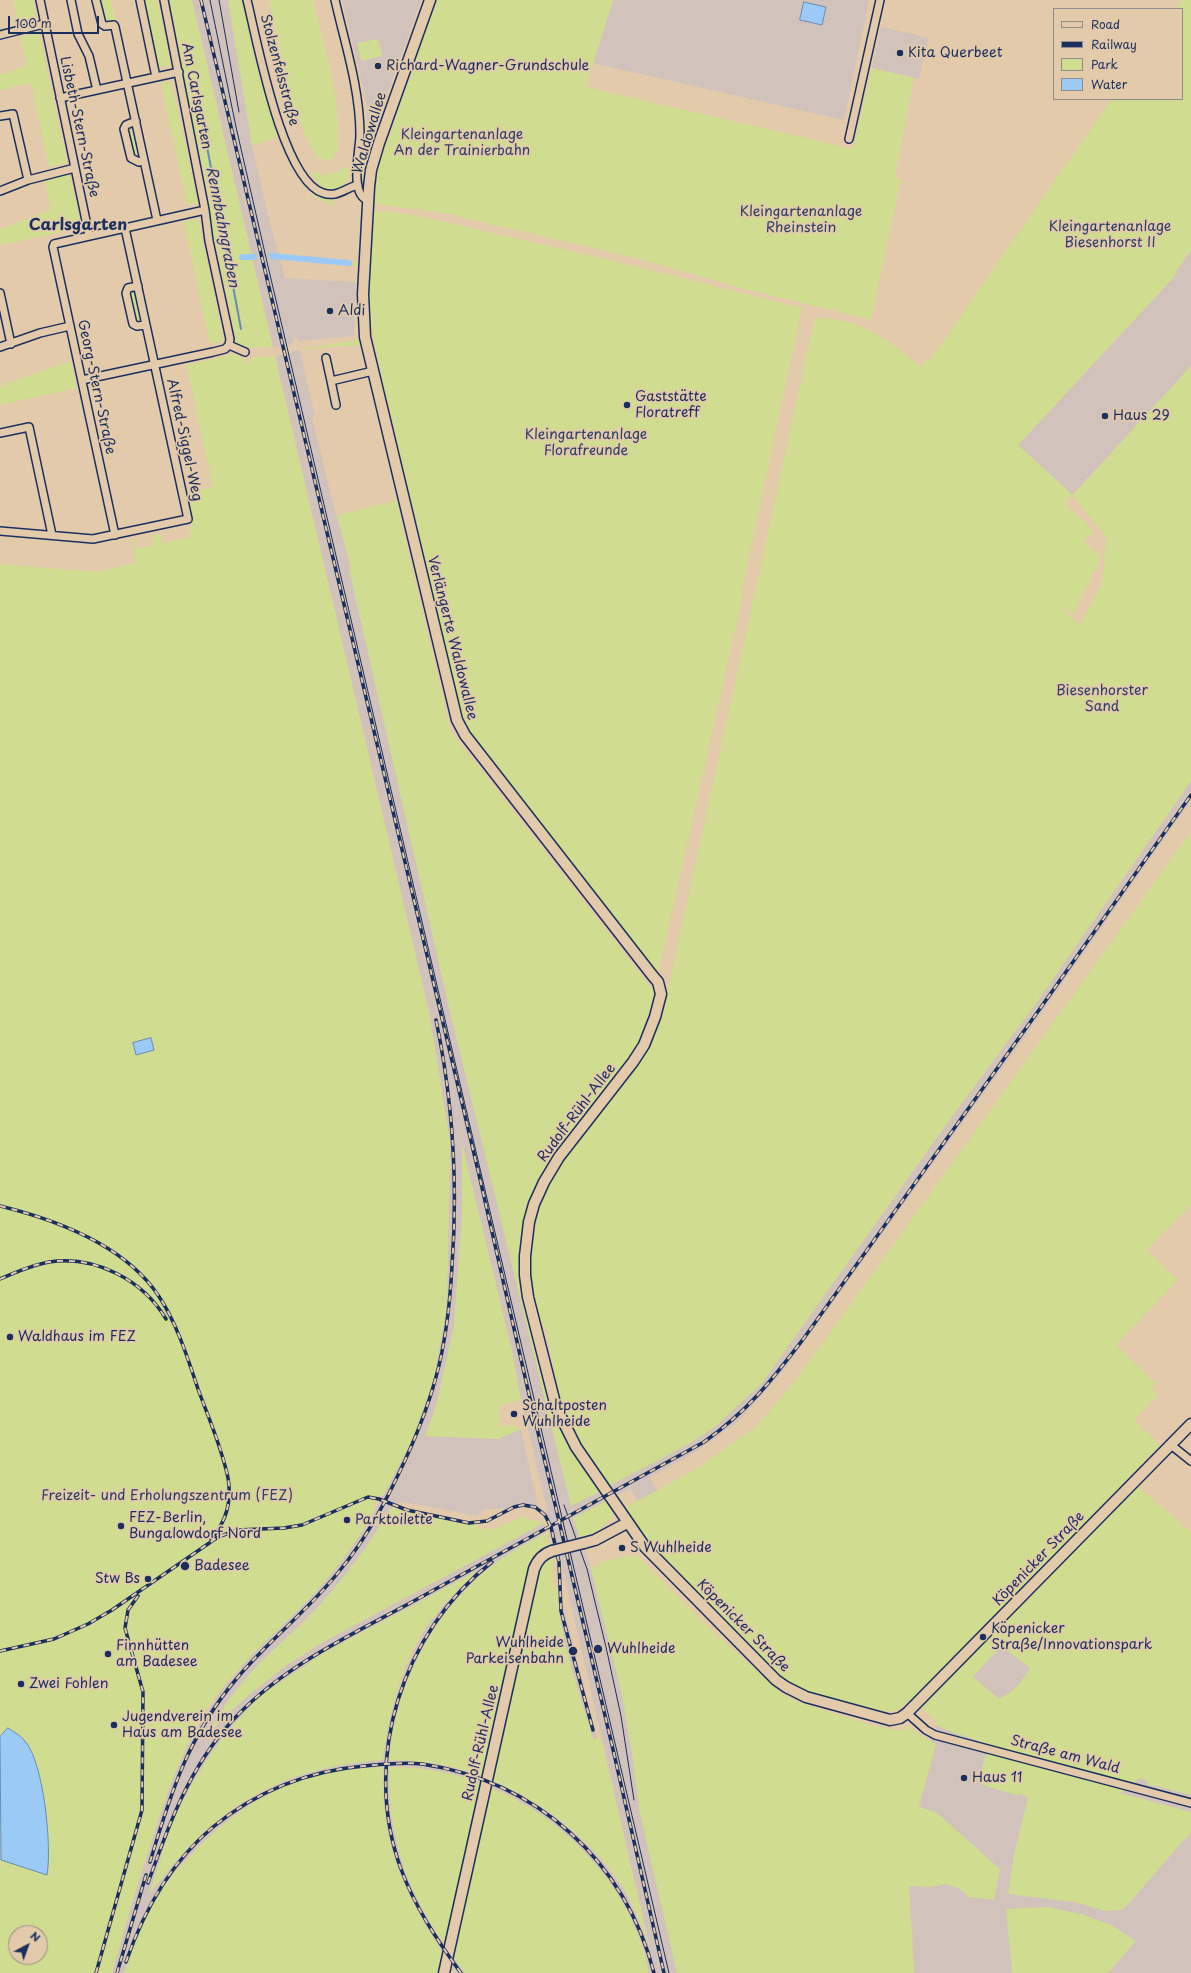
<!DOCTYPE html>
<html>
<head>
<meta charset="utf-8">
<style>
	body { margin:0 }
	#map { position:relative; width:1191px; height:1973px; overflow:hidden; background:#e3caab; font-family:"Playpen Sans",sans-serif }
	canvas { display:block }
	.legend { position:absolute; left:1053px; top:8px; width:130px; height:92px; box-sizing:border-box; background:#e3caab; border:1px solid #938c8c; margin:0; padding:5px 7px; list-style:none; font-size:12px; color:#1b2f5e }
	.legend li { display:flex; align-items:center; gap:8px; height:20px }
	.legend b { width:20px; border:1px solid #938c8c }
	.north { position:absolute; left:8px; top:1925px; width:40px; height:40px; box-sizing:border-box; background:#e3caab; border:1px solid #938c8c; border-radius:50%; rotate:41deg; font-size:11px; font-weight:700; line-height:16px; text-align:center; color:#1b2f5e }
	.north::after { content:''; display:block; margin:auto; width:14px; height:18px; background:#1b2f5e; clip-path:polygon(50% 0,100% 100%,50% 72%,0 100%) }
	.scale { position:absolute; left:8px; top:16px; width:91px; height:18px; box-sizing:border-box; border:2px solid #1b2f5e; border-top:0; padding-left:5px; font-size:12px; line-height:14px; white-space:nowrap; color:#1b2f5e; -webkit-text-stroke:3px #e3caab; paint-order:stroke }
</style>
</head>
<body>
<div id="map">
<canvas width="1191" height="1973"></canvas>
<ul class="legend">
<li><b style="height:5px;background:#e3caab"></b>Road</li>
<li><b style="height:5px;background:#1b2f5e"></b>Railway</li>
<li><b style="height:11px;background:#d0dc8f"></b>Park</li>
<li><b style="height:11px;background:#9ccaf7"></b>Water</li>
</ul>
<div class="north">N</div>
<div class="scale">100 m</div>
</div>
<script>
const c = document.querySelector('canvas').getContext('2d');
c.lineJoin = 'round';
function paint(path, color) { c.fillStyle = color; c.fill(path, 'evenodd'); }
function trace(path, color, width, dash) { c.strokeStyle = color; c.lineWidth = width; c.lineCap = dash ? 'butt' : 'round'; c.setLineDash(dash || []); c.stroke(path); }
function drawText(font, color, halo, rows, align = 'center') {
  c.font = font + ' "Playpen Sans",sans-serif'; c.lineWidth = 3.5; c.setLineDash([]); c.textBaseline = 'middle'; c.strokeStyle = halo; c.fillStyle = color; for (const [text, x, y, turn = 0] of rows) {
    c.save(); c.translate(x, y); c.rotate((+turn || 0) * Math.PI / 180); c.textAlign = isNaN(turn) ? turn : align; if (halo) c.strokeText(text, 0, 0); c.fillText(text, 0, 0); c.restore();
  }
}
const built = new Path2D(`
	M 192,0 L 228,0 L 252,145 L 270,223 L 285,278 L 356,282 L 354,336 L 298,341 L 297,337 L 295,337 L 292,344 L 273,347 Z
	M 342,0 L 421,0 L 376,126 L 367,125 L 367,107 L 363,87 Z
	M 613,0 L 869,0 L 844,120 L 592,63 Z
	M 881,27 L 929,38 L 919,79 L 872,68 Z
	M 1191,250 L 1191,366 L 1072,495 L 1018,445 L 1175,276 L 1176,271 Z
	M 293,350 L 300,351 L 315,416 L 312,417 L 332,499 L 351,569 L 349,569 L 448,1003 L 571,1505 L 762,1383 L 950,1119 L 1034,1006 L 1191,781 L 1191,801 L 1014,1052 L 784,1370 L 740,1420 L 697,1451 L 650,1478 L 658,1491 L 638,1502 L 630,1489 L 575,1517 L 592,1572 L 622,1695 L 632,1753 L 640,1813 L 677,1973 L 649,1973 L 644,1948 L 629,1914 L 603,1873 L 512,1796 L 470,1779 L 443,1772 L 411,1767 L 389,1767 L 390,1814 L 422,1909 L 435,1932 L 465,1973 L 457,1973 L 445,1956 L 422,1921 L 400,1875 L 387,1833 L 384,1812 L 383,1767 L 339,1771 L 322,1774 L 297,1782 L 267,1795 L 243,1809 L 217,1829 L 177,1869 L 162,1889 L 143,1925 L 124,1973 L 112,1973 L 132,1902 L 171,1782 L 193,1734 L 220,1692 L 259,1646 L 342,1560 L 375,1510 L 380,1500 L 373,1499 L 375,1496 L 381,1498 L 415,1434 L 447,1305 L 450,1142 L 429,1012 L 275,356 L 291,353 ZM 462,1145 L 512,1351 L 521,1400 L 548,1514 L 538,1506 L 521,1429 L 499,1439 L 425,1436 L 436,1406 L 454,1326 L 462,1216 ZM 403,1502 L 477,1516 L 485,1509 L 505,1509 L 490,1519 L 472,1522 L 409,1510 L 393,1504 ZM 392,1506 L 404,1511 L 471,1525 L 490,1522 L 512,1510 L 522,1507 L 536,1510 L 546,1518 L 558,1564 L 558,1602 L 561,1631 L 572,1676 L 593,1739 L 597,1739 L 561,1596 L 562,1572 L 559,1552 L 649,1944 L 624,1889 L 595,1852 L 554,1815 L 501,1784 L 470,1772 L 427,1762 L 389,1760 L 391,1736 L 396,1712 L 407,1680 L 436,1625 L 522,1546 L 546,1533 L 544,1523 L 323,1642 L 284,1667 L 245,1698 L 211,1730 L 227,1702 L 248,1676 L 318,1607 L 349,1571 L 376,1533 ZM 476,1572 L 448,1599 L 425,1629 L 407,1665 L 394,1702 L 387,1730 L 383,1760 L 354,1762 L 310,1771 L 288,1778 L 241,1804 L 222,1817 L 186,1849 L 150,1893 L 172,1822 L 193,1782 L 212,1752 L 260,1696 L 325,1652 Z
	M 1002,1641 L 1191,1735 L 1191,1973 L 914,1973 L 905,1808 L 928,1742 L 936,1726 L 937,1722 L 931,1717 Z`);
const green = new Path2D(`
	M 13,0 L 33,0 L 38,23 L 19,26 Z
	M 99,0 L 111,0 L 116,21 L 104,24 Z
	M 141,0 L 157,0 L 171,65 L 156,68 Z
	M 169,0 L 192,0 L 273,347 C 262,347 241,351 236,340 L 216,245 L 213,244 L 212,224 L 208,202 L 210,201 L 189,106 L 186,105 L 186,88 L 181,65 L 183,64 Z
	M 228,0 L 242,0 L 257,67 L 278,136 L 272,139 L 252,145 Z
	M 269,0 L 313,0 C 325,50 342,101 338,152 L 335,152 L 335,158 L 322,161 L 319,156 L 317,157 C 289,109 281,53 269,0 Z
	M 437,0 L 613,0 L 586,87 L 853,149 L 872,68 L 914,78 L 895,177 L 901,179 L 871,320 L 738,287 L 640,259 L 444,213 L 375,204 L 377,171 Z
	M 1183,0 L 1191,0 L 1191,250 L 1176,271 L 1175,276 L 1018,445 L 1073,495 L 1191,366 L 1191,781 L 1034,1006 L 950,1119 L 762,1383 L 717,1425 L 689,1444 L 607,1487 L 588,1460 L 564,1417 L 545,1327 L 540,1320 L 531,1279 L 530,1259 L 535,1224 L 543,1196 L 561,1161 L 622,1083 L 664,997 L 667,995 L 815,318 C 861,318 888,339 921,367 L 926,360 L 929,362 L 1112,99 L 1182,99 L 1182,9 L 1175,9 ZM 1072,495 L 1107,537 L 1101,587 L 1080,625 L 1064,611 L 1066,608 L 1073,615 L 1101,557 L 1084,541 L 1094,531 L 1065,504 Z
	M 39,33 L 67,163 L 49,167 L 31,83 L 0,90 L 0,75 L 27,65 L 21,37 Z
	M 378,39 L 382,56 L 361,61 L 357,43 Z
	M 171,81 L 198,203 L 187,205 L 161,83 Z
	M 364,125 L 381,128 L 365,186 L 363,187 L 361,173 Z
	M 134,127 L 141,156 L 133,157 L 127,128 Z
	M 349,167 L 349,179 C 333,199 322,190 311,174 L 319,172 L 322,175 L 341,171 L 342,168 Z
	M 70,174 L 82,228 L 0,245 L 0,229 L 51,210 L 45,179 Z
	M 315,191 L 335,202 L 334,206 L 312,195 Z
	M 373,211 L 393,212 L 418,216 L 610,260 L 802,308 L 742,589 L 744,590 L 658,973 L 463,722 L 368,316 Z
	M 198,219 L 224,341 L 210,344 L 184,222 Z
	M 279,254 L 358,263 L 357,266 L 280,257 Z
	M 135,289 L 142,322 L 136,324 L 129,291 Z
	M 359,340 L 360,345 L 293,350 Z
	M 235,354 L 247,360 L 246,365 L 254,357 L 275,356 L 429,1012 L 450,1142 L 447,1305 L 434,1378 L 415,1434 L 383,1496 L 379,1495 L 374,1504 L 375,1510 C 357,1542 334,1573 308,1600 C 279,1630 246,1657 220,1691 C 186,1736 168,1790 151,1842 C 137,1886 124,1929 112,1973 L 0,1973 L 0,564 L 95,572 L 136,563 L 132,539 L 134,539 L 136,549 L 154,545 L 152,535 L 160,534 L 162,543 L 191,537 L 189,527 L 193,526 L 186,493 L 213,487 L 187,365 ZM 16,1933 L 40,1933 L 40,1957 L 16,1957 Z
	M 71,361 L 77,388 L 0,405 L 0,386 Z
	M 399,500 L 399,514 L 451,732 L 653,990 L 654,998 L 637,1048 L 579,1121 L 553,1155 L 539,1177 L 528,1203 L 521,1238 L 521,1277 L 574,1452 L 601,1491 L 571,1506 L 448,1003 L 349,569 L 351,568 L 337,515 Z
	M 1191,832 L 1191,1205 L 1147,1250 L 1178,1280 L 1116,1345 L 1156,1384 L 1152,1389 L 1158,1395 L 1134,1420 L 1160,1445 L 1128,1478 L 1191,1532 L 1191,1795 L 1154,1785 L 1149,1786 L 1147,1781 L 1140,1778 L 1120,1793 L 1191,1812 L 1191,1832 L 1123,1910 L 1106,1911 L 1074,1902 L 1008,1894 L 1014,1854 L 1028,1798 L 1021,1794 L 1016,1795 L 983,1785 L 982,1766 L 987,1753 L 985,1744 C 969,1735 950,1734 935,1724 L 937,1722 L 911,1699 L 898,1710 L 888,1712 L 809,1692 L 790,1684 L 772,1668 L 658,1554 L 634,1523 L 626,1507 L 693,1471 L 757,1426 L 797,1379 ZM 1001,1646 L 1030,1668 C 1021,1683 1014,1691 999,1699 L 973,1677 Z
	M 462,1143 L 512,1351 L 521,1400 L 499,1406 L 500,1426 L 513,1425 L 521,1429 L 499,1439 L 425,1436 L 436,1406 L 454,1326 L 462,1216 Z
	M 606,1501 L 612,1510 L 613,1517 L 593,1536 L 580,1539 L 573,1518 Z
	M 391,1508 L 464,1524 L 478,1524 L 478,1529 L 482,1530 L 485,1528 L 496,1529 L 500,1525 L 503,1526 L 521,1517 L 544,1523 L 323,1642 L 284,1667 L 245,1698 L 209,1732 C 221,1712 232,1694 247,1677 C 269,1651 297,1631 319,1606 C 346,1576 370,1543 391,1508 Z
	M 546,1533 L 549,1547 L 541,1550 L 484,1777 C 454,1765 422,1760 389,1760 C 395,1686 431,1615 489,1568 C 506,1554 527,1543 546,1533 Z
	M 553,1555 L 553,1586 L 558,1589 C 559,1642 579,1689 593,1739 L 601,1738 L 650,1948 C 642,1928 635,1907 624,1889 C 594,1842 542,1800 490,1780 L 540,1570 L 544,1561 Z
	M 630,1556 L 638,1556 L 709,1628 L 784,1695 L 801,1703 L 874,1726 L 903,1731 L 906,1727 L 910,1726 L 921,1736 L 936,1744 L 919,1807 L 936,1812 L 1000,1869 L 994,1900 L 969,1897 L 958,1888 L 946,1884 L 931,1887 L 909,1886 L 914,1973 L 677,1973 L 640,1813 L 632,1753 L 622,1695 L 590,1566 L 593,1565 L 594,1568 L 599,1567 L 600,1562 Z
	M 477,1571 C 459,1589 441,1606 426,1627 C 401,1663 388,1718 383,1760 C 306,1765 239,1791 186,1850 C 173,1864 161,1880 149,1894 L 172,1822 L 193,1782 L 212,1752 L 233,1725 L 260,1696 L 325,1652 Z
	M 383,1767 C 382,1847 402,1890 445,1956 L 441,1973 L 124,1973 C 134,1945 145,1915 161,1890 C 169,1877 182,1865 193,1853 C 227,1816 273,1785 323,1774 C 342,1769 363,1768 383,1767 Z
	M 389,1767 C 421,1767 453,1772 483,1784 L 447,1948 C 406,1891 388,1837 389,1767 Z
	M 489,1787 C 567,1818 633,1890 649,1973 L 465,1973 L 451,1954 Z
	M 1048,1907 L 1081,1914 L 1111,1925 L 1136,1941 L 1108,1973 L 1012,1973 L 1006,1909 Z`);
const water = new Path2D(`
	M 804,2 L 826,7 L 822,25 L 800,20 Z
	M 151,1038 L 154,1050 L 136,1055 L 133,1043 Z
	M 8,1728 C 14,1732 21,1736 25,1741 C 44,1763 52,1847 47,1875 L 1,1860 L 0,1737 Z`);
const stream = new Path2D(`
	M 203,125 L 241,329`);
const canal = new Path2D(`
	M 272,256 L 349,263
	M 242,257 L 254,257`);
const street = new Path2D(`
	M 40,0 L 89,235
	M 71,0 L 78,34 L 89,56 L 97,90
	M 96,0 L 102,24 L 105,26 L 114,25 L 115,27 L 157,220
	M 140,0 L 156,77
	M 164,0 L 205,210 L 209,241 L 230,339 L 229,345 L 245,352
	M 247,0 C 257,40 282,180 323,193 C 337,198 345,188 358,185
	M 335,0 C 345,44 360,89 360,135 C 360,149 349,195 368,200
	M 0,35 L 44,24
	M 60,98 L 179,72
	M 0,116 L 13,114 L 28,180
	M 136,121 L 126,125 L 124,129 L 131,158 L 139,162 L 144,160
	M 849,139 L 880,0
	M 0,191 L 28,180 L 75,168
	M 138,286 L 128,288 L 126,293 L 133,324 L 137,326 L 146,325
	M 0,293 L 11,344
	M 0,347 L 40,333 L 70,326
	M 326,358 L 331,381 L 373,371
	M 82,380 L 213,352 L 225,349 L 229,345
	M 331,381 L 336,405
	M 0,433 L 29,427 L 52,535
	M 0,531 L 93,539 L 188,519 L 125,228
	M 115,535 L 53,247 L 54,244 L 205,210
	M 1171,1445 L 1191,1461
	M 907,1713 L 926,1730 L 935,1735 L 1191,1803`);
const secondary = new Path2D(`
	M 430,0 L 379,143 L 371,170 L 369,187 L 363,294 L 365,337 L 457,720 L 465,735 L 652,975 L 658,982 L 661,994 L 655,1017 L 644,1045 L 633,1062 L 559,1157 L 544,1182 L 534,1204 L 529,1222 L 525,1256 L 525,1275 L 528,1297 L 556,1407 L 576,1447 L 645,1547 L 776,1680 L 786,1687 L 806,1697 L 890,1720 L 900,1718 L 907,1713 L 1191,1424
	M 584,1543 L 595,1540 L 627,1523
	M 444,1973 L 534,1569 C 538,1559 543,1554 552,1551`);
const tram = new Path2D(`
	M 210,0 L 236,127 L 267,262 L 669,1973
	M 219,0 L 239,112
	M 564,1505 L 587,1569 L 606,1647 L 621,1716 L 634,1800`);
const rail = new Path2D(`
	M 201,0 L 480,1179 L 528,1390 L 612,1745 L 664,1973
	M 0,1206 C 57,1220 124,1245 158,1295 C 176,1321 188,1359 198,1389 C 209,1419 222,1448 228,1478 C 232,1501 226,1522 211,1539
	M 0,1279 C 16,1272 32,1265 49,1262 C 95,1255 143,1280 166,1319
	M 0,1651 L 54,1639 L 88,1624 L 112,1610 L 218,1537 L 237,1530 L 284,1528 L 302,1525 L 368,1497 L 379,1499 L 407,1510 L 469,1523 L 487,1521 L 514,1507 L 523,1505 L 535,1507 L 545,1515 L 551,1527 L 559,1562 L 561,1611 L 593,1730
	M 150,1862 C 171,1792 189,1734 238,1677 C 270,1639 310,1609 341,1569 C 365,1540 383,1507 399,1473 C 414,1442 427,1410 436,1377 C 446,1341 450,1304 452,1266 C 458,1183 453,1101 436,1020
	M 148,1883 C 169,1824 189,1768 232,1721 C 287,1661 363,1630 432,1591 C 522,1541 613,1492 704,1442 C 749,1410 771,1381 804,1338 L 1039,1010 L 1191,795
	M 126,1962 C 144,1910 170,1863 213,1827 C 257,1791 308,1771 364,1766 C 383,1764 404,1762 422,1764 C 537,1781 625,1861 654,1973
	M 96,1973 L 142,1810 L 143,1692 L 125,1628 L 128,1610 L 138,1596
	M 117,1973 L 146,1875
	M 461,1973 C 437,1940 415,1907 401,1869 C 361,1760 402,1632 492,1562`);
const secondaryBridge = new Path2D(`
	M 552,1551 L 584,1543`);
const markers = [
	[900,53,4,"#1b2f5e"],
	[378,66,4,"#1b2f5e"],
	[330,311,4,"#1b2f5e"],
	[627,405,4,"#1b2f5e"],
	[1105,416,4,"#1b2f5e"],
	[10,1337,4,"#1b2f5e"],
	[514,1414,4,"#1b2f5e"],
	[347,1520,4,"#1b2f5e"],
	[121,1526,4,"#1b2f5e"],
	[622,1548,4,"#1b2f5e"],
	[185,1566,5,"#1b2f5e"],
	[148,1579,4,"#1b2f5e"],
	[983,1637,4,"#1b2f5e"],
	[598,1649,5,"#1b2f5e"],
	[573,1651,5,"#1b2f5e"],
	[108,1654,4,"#1b2f5e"],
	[21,1684,4,"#1b2f5e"],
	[114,1725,4,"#1b2f5e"],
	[964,1778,4,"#1b2f5e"]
];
const poiNames = [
	["Kita Querbeet",908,53],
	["Richard-Wagner-Grundschule",386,66],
	["Aldi",338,311],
	["Gaststätte",635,397],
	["Floratreff",635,413],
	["Haus 29",1113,416],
	["Waldhaus im FEZ",18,1337],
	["Schaltposten",522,1406],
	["Wuhlheide",522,1422],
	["FEZ-Berlin,",129,1518],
	["Bungalowdorf Nord",129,1534],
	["Parktoilette",355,1520],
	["S Wuhlheide",630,1548],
	["Badesee",194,1566],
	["Stw Bs",140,1579,"right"],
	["Köpenicker",991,1629],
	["Straße/Innovationspark",991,1645],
	["Wuhlheide",564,1643,"right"],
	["Parkeisenbahn",564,1659,"right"],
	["Finnhütten",116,1646],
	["am Badesee",116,1662],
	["Wuhlheide",607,1649],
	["Zwei Fohlen",29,1684],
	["Jugendverein im",122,1717],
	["Haus am Badesee",122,1733],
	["Haus 11",972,1778]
];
const streetNames = [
	["Stolzenfelsstraße",279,70,75],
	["Am Carlsgarten",196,96,79],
	["Lisbeth-Stern-Straße",79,127,78],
	["Waldowallee",370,133,-73],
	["Georg-Stern-Straße",96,387,78],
	["Alfred-Siggel-Weg",184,440,78],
	["Verlängerte Waldowallee",452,638,76],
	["Rudolf-Rühl-Allee",577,1113,-53],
	["Köpenicker Straße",1039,1559,-46],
	["Köpenicker Straße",743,1626,45],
	["Rudolf-Rühl-Allee",481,1743,-77],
	["Straße am Wald",1065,1755,15]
];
const parkNames = [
	["Kleingartenanlage",462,135],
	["An der Trainierbahn",462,151],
	["Kleingartenanlage",801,212],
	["Rheinstein",801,228],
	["Kleingartenanlage",1110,227],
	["Biesenhorst II",1110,243],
	["Kleingartenanlage",586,435],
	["Florafreunde",586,451],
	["Biesenhorster",1102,691],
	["Sand",1102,707],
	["Freizeit- und Erholungszentrum (FEZ)",167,1496]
];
const waterNames = [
	["Rennbahngraben",222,227,79]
];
const quarterNames = [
	["Carlsgarten",78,226]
];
paint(built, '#d1c3bc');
paint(green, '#d0dc8f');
paint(water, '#9ccaf7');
trace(water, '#688cba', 1);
trace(stream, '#688cba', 2);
trace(canal, '#9ccaf7', 6);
trace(street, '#1b2f5e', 10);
trace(secondary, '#1b2f5e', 13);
trace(street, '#e3caab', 7);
trace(secondary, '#e3caab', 10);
trace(tram, '#1b2f5e', 1);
trace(rail, '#1b2f5e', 3.5);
trace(rail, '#e3caab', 2, [6]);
trace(secondaryBridge, '#1b2f5e', 13, []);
trace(secondaryBridge, '#e3caab', 10);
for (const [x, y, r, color] of markers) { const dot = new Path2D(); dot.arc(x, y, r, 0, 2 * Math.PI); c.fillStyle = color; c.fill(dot); trace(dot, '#e3caab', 1.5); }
drawText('14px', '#1b2f5e', '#e3caab', poiNames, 'left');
drawText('14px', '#1b2f5e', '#e3caab', streetNames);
drawText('14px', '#2d4063', '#e3caab', parkNames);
drawText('italic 15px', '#283e6d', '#e3caab', waterNames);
drawText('bold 16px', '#1b2f5e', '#e3caab', quarterNames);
</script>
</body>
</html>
